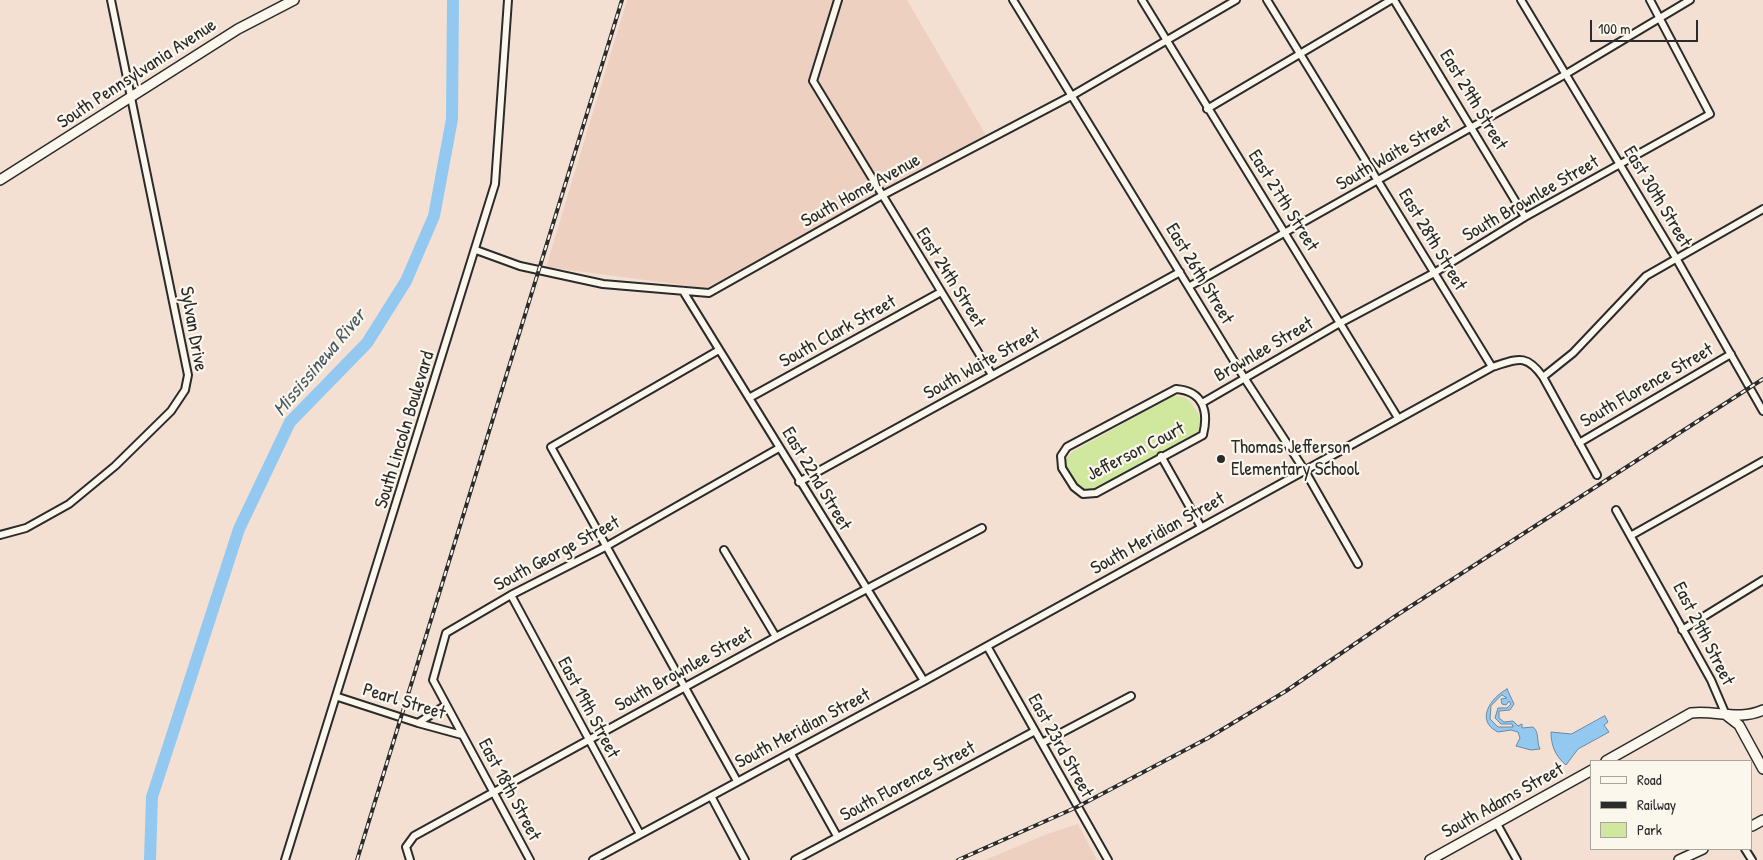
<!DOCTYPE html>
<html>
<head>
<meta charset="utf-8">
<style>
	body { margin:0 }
	#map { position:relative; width:1763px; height:860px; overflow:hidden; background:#f3e0d2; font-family:"Patrick Hand",sans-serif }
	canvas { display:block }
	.legend { position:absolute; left:1590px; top:760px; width:162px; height:90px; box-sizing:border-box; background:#fbf7ec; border:1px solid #a8a59f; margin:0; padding:6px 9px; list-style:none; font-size:15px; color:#2b2b2b }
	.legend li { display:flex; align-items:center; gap:10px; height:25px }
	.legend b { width:25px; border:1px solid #a8a59f }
	.scale { position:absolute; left:1590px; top:20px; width:108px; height:22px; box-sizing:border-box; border:2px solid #2b2b2b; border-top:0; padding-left:6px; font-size:15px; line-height:18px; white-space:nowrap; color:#2b2b2b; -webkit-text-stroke:4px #fbf7ec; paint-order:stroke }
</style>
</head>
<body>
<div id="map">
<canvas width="1763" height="860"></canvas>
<ul class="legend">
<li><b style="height:6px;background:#fbf7ec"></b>Road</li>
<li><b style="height:6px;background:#2b2b2b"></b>Railway</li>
<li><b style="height:14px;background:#cfe89d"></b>Park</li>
</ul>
<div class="scale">100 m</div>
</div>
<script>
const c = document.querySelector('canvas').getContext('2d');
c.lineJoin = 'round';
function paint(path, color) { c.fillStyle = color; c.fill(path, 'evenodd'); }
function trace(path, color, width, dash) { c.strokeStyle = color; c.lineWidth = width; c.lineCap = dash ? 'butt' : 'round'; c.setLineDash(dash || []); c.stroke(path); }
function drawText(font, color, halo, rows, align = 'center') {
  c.font = font + ' "Patrick Hand",sans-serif'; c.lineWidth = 4.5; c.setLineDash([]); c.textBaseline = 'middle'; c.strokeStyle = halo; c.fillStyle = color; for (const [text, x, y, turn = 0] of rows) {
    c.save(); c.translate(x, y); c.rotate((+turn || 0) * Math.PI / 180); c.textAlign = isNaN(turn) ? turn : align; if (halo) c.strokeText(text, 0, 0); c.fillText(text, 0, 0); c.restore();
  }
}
const built = new Path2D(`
	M 627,0 L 907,0 L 987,137 L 706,288 L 546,267 Z
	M 1078,824 L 1097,860 L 985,860 L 1047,834 Z`);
const green = new Path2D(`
	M 1173,396 C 1190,395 1194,406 1201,420 L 1198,432 L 1093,489 L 1088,491 L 1077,488 L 1065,467 L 1067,457 L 1072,452 Z`);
const water = new Path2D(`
	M 1507,689 L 1514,704 L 1510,710 L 1499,711 L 1499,718 L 1504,722 L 1513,721 L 1518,726 L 1522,724 L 1522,728 L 1533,727 C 1540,733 1536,741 1540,749 L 1531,750 L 1516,746 L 1520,738 L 1518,732 L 1511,730 L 1498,732 C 1475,721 1490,698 1507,689 ZM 1502,695 L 1507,698 L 1501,699 L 1502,704 L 1506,705 L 1509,701 L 1511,704 L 1507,708 L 1498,708 L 1495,718 L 1501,724 L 1512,724 L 1513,727 L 1498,727 L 1490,719 L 1491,706 Z
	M 1605,716 L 1608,722 L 1604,725 L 1609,732 L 1578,749 L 1566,765 C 1555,756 1551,745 1551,732 L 1571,734 Z`);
const river = new Path2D(`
	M 150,860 L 152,797 L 239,529 L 290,422 L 367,343 L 406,281 L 434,216 L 452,119 L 453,0`);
const street = new Path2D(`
	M 838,0 L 813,81 L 992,375
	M 1013,0 L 1245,379 L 1305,471 L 1358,564
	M 1142,0 L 1398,418
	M 1267,0 L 1492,367
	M 1394,0 L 1525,217
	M 1521,0 L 1676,258 L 1763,411
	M 1207,109 L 1391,0
	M 476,250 L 520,266 L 603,284 L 709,293 L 881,196 L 1073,95 L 1236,0
	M 1190,286 L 1566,74 L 1690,0
	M 683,291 L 924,681
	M 719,350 L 551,447 L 737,781
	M 1543,377 L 1573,353 L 1646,276 L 1763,209
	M 1176,389 C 1203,391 1209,411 1203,435 L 1096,493 L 1083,494 L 1074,487 L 1062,468 L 1061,456 L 1067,447 Z
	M 749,398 L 941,292
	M 1202,403 L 1340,323 L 1434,273 L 1525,217 L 1710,114 L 1650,0
	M 1579,443 L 1731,354
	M 1161,456 L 1201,527
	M 799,482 L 1180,272
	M 1616,510 L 1711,680 L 1726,715
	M 0,535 L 26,528 L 69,504 L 115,466 L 171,411 L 185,390 L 188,375 L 111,0
	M 1632,535 L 1763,461
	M 724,550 L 776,637
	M 511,595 L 640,834
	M 1682,630 L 1763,580
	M 987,646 L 1108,860
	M 338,697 L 418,723 L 462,735
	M 418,723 L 446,705
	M 1042,743 L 1131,696
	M 791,754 L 837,836
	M 711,796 L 745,860
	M 1497,824 L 1517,860
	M 1745,849 L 1752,860
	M 285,860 L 495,184 L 508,0
	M 410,860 L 406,847 L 414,836 L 776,637 L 982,528
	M 530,860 L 433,680 L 446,633 L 511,595 L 607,546 L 779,448
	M 593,860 L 924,681 L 1492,367 C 1518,359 1526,353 1543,377 L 1597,475
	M 795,860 L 1035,731`);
const secondary = new Path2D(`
	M 0,180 L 238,29 L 294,0
	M 1726,715 L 1739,725 L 1763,769
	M 1606,761 L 1691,713 C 1716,710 1739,721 1763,710
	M 1752,826 L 1763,820
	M 1430,860 L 1592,770
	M 1679,860 L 1703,849`);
const rail = new Path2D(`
	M 357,860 L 622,0
	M 958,860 L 1077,807 L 1208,738 L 1286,691 L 1394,617 L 1763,379`);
const markers = [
	[1221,459,5,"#2b2b2b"]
];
const streetNames = [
	["South Pennsylvania Avenue",137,74,-33],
	["East 29th Street",1473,100,59],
	["South Waite Street",1394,154,-30],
	["South Home Avenue",861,191,-29],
	["East 30th Street",1657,197,59],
	["South Brownlee Street",1531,199,-30],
	["East 27th Street",1283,201,58],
	["East 28th Street",1432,240,59],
	["East 26th Street",1199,274,59],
	["East 24th Street",950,278,58],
	["Sylvan Drive",193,329,80],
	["South Clark Street",838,332,-29],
	["Brownlee Street",1264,350,-30],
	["South Waite Street",982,364,-29],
	["South Florence Street",1647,386,-30],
	["South Lincoln Boulevard",405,430,-73],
	["Jefferson Court",1136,452,-27],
	["East 22nd Street",816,479,59],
	["South Meridian Street",1158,534,-29],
	["South George Street",557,554,-28],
	["East 29th Street",1703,634,63],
	["South Brownlee Street",684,670,-29],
	["Pearl Street",404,702,17],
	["East 19th Street",588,708,62],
	["South Meridian Street",803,729,-28],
	["East 23rd Street",1060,746,61],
	["South Florence Street",908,782,-28],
	["East 18th Street",509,790,62],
	["South Adams Street",1503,801,-29]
];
const poiNames = [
	["Thomas Jefferson",1231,448],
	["Elementary School",1231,470]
];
const waterNames = [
	["Mississinewa River",320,363,-50]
];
paint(built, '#eed0c0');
paint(green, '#cfe89d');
paint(water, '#93c9f1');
trace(water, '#698aa2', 1);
trace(river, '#93c9f1', 12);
trace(street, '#2b2b2b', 10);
trace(secondary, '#2b2b2b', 12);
trace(street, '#fbf7ec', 6);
trace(secondary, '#fbf7ec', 9);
trace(rail, '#2b2b2b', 4);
trace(rail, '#fbf7ec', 2, [5.5]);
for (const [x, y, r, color] of markers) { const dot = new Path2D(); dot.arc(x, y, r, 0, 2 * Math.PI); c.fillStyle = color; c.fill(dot); trace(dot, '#fbf7ec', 2); }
drawText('19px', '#2b2b2b', '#fbf7ec', streetNames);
drawText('19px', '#2b2b2b', '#fbf7ec', poiNames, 'left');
drawText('italic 20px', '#4a5a66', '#fbf7ec', waterNames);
</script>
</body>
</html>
